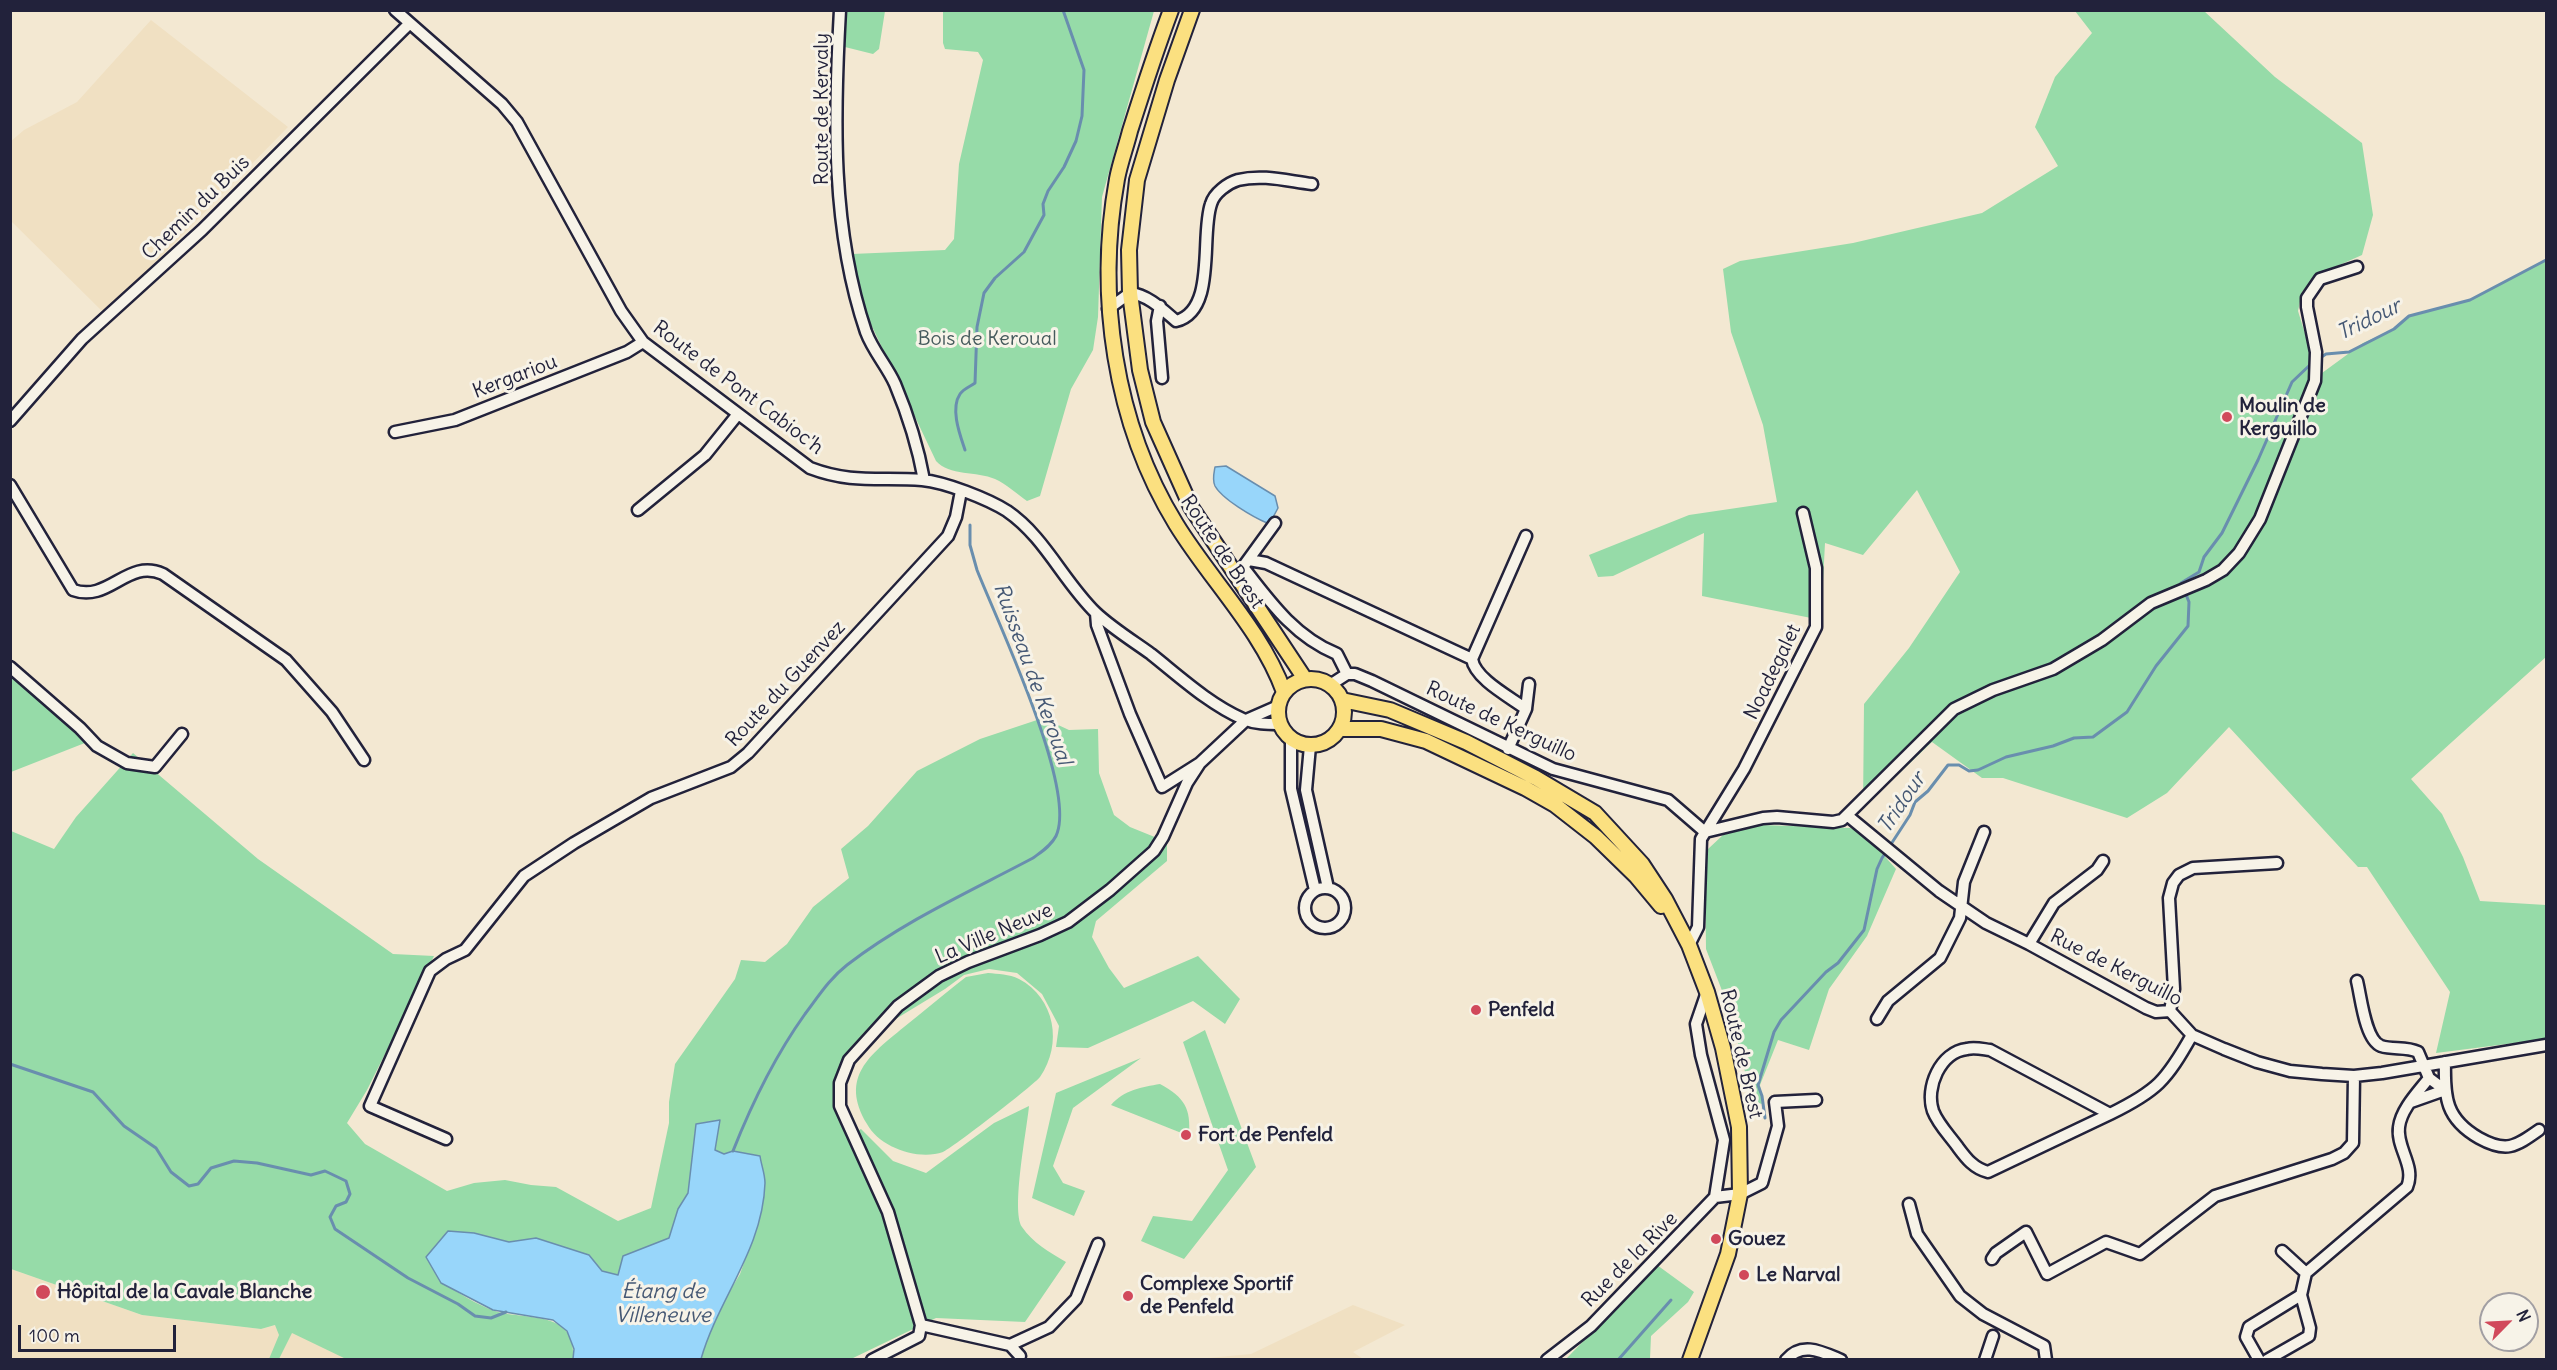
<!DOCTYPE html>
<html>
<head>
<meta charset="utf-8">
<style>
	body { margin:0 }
	#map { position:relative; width:2557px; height:1370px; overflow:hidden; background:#f3e8d2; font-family:Delius,sans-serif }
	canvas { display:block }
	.frame { position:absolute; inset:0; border:12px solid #22223b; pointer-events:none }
	.north { position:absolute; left:2479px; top:1292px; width:60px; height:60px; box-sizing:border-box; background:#f7f3e8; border:2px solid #a29fa3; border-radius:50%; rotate:66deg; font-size:16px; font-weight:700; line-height:24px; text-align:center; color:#22223b }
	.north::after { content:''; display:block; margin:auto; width:21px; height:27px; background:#d1495b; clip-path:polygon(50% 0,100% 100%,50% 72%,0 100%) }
	.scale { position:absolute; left:18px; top:1325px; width:158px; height:27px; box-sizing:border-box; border:3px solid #22223b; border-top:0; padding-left:8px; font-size:18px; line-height:21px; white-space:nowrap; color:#22223b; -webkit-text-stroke:4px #f7f3e8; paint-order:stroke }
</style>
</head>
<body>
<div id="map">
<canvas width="2557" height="1370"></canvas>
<div class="frame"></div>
<div class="north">N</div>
<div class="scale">100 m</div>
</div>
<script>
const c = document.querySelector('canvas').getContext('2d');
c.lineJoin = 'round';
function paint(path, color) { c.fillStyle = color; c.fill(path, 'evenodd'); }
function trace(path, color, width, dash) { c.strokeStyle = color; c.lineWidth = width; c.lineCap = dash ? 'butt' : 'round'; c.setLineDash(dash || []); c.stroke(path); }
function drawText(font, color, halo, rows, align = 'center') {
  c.font = font + ' Delius,sans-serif'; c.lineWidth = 6; c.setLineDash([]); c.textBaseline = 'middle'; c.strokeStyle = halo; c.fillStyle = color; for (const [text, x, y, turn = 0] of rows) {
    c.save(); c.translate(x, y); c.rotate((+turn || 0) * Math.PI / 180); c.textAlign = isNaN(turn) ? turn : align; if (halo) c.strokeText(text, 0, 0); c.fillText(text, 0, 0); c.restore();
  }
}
const built = new Path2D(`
	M 151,20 L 288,127 L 105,314 L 11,221 L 10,142 L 24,130 L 77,102 Z
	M 11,1269 L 142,1315 L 261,1329 L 276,1325 L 383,1360 L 11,1360 Z
	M 1353,1305 L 1405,1325 L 1353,1352 L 1363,1359 L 1197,1359 L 1251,1354 Z`);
const green = new Path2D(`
	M 846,11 L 885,11 L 879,49 L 873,54 L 845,47 Z
	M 943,11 L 1154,11 L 1102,197 L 1098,317 L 1093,350 L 1071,389 L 1040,496 L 1027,501 C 1017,494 1006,484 995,479 C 977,471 949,476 936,461 L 867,316 L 852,254 L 945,250 L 954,239 L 959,164 L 983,60 L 978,52 L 945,49 L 943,43 Z
	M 2075,11 L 2204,11 L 2275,77 L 2362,143 L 2373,215 L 2362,255 L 2317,275 L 2302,292 L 2298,311 L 2310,350 L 2311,371 L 2322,373 L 2363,343 L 2394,329 L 2409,316 L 2470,300 L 2546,260 L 2546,657 L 2411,779 L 2442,814 L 2463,857 L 2480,901 L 2546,905 L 2546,1039 L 2436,1053 L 2450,992 L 2367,867 L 2358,867 L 2229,727 L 2167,793 L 2127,818 L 2003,778 L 1982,778 L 1932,742 L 1863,808 L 1864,704 L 1909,648 L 1960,572 L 1917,490 L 1863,555 L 1825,543 L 1821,620 L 1702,596 L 1704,533 L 1613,576 L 1598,577 L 1589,555 L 1689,515 L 1777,502 L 1763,425 L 1731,332 L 1723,269 L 1740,261 L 1853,243 L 1982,213 L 2058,166 L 2035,127 L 2055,77 L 2092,33 Z
	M 11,662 L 95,739 L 11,772 Z
	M 1043,718 L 1069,730 L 1098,729 L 1099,773 L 1114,815 L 1130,827 L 1167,842 L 1167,861 L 1096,921 L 1092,937 L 1109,968 L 1124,988 L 1198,956 L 1240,999 L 1225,1024 L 1193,1001 L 1088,1048 L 1056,1047 L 1059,1026 L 1042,994 L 1017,973 L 989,969 L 964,975 L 945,989 L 871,1034 L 840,1083 L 852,1134 L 861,1129 L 893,1161 L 926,1173 L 994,1123 L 1029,1106 C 1027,1129 1011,1210 1022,1227 C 1033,1243 1049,1252 1066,1262 L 1025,1322 L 936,1318 L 851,1359 L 701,1359 L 707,1339 L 728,1294 L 740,1274 L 758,1223 L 733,1152 L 724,1154 L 715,1150 L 719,1120 L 696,1124 L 688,1193 L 678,1209 L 669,1238 L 624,1256 L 618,1275 L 602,1271 L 589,1255 L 536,1238 L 509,1242 L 474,1233 L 442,1283 C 458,1292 477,1305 495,1311 C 527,1321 577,1309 573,1359 L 346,1359 L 292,1333 L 279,1359 L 269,1359 L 279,1335 L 275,1325 L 261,1329 L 142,1315 L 11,1269 L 11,831 L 54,849 L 76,817 L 133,753 L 258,859 L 393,954 L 434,956 L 367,1090 L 347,1123 L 365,1144 L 447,1191 L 474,1183 L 505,1180 L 531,1185 L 556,1187 L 618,1221 L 651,1208 L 669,1123 L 669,1102 L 675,1064 L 735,979 L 741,960 L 765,962 L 787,944 L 813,907 L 849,878 L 841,849 L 868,826 L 917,771 L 980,739 Z
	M 1761,825 L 1850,828 L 1863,832 L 1896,869 L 1867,936 L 1829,989 L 1809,1050 L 1778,1040 L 1760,1085 L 1762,1104 L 1752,1101 L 1731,1014 L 1706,949 L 1705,859 L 1708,849 L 1723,835 Z
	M 988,973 C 998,974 1009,974 1019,979 C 1055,998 1063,1044 1040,1077 C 1035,1084 951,1149 943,1152 C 918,1161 879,1147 867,1124 C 839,1077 870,1055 904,1027 C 922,1013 939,998 957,984 L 966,977 Z
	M 1205,1030 L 1256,1167 L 1184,1259 L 1141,1241 L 1153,1216 L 1192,1221 L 1228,1170 L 1183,1042 Z
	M 1141,1058 L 1073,1108 L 1053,1166 L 1063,1183 L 1085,1191 L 1074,1216 L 1032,1198 L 1056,1093 Z
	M 1160,1084 C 1185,1098 1191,1108 1189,1136 L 1111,1105 C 1124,1090 1142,1087 1160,1084 Z
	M 1657,1265 L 1694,1292 L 1688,1302 L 1651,1336 L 1650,1359 L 1566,1359 Z`);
const water = new Path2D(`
	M 1226,466 L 1275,496 L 1278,508 L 1271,521 L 1267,523 C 1253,517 1222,499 1215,486 C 1212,480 1214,473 1215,467 Z
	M 720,1120 L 715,1150 L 724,1154 L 733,1151 L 760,1156 C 761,1164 765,1174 765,1183 C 763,1249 718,1299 701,1359 L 573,1359 L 574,1349 L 567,1331 L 553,1320 L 493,1310 L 441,1283 L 426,1257 L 448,1231 L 474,1233 L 509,1242 L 536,1238 L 589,1255 L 602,1271 L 618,1275 L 623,1256 L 669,1238 L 678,1209 L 688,1193 L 696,1124 Z`);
const stream = new Path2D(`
	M 2320,358 L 2326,354 L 2349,352 L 2394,329 L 2409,316 L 2470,300 L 2546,260
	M 965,450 C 960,435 950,409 960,394 C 963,389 971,386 975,383 L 977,327 L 984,293 L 995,278 L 1024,252 L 1044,215 L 1043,204 L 1048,191 L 1064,167 L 1076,141 L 1082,116 L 1084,70 L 1063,10
	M 2181,583 L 2199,572 L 2204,557 L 2222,533 L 2258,460 L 2292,382 L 2312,363
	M 10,1064 L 93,1092 L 124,1126 L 156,1148 L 171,1172 L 189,1186 L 198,1184 L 211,1168 L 234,1161 L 257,1163 L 311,1175 L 325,1171 L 346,1181 L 350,1194 L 346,1202 L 336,1206 L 330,1217 L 335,1229 L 408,1278 L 458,1304 L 475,1316 L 491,1318 L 506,1312
	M 1765,1118 L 1762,1096 L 1758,1085 L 1774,1032 L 1781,1020 L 1826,972 L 1838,963 L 1864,930 L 1877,869 L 1882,858 L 1910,815 L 1915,802 L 1928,791 L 1948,765 L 1959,765 L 1969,771 L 1978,770 L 2006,757 L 2053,746 L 2074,738 L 2093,737 L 2127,712 L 2156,666 L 2188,626 L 2189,602 L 2185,592
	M 733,1151 C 752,1103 775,1056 805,1014 C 818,997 829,979 847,965 C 904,921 969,892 1033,858 C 1041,852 1051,846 1056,836 C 1078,790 997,621 977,570 L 970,545 L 970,525
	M 1618,1360 L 1671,1300`);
const minor = new Path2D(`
	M 395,10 L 502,104 L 517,122 L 621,311 L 643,342 L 810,468 C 852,484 880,477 922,480 C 945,482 988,499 1007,511 C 1045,537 1063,581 1096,613 C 1112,628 1133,641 1151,654 C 1180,677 1209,704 1243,719 C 1255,724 1267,724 1279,724
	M 840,10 C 834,118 831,229 866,332 C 873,351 887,366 895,384 C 908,415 918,447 924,480
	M 1160,306 L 1157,321 L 1162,378
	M 1108,309 L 1130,293 C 1148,295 1162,309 1176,321 C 1217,311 1200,235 1211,204 C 1214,193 1228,183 1238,180 C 1263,174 1287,181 1312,184
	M 10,421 L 82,339 L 202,230 L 409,24
	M 395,432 L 455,420 L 627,352 L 643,342
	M 10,485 L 73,590 C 109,603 127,558 163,574 L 286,660 L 332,712 L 364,760
	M 638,510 L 705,455 L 738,414
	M 1275,523 L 1243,567 C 1270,602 1295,637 1337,654 L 1347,674
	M 1249,560 L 1266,563 L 1472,659 C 1475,679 1510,697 1526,709 L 1508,749
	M 1096,613 L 1097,625 L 1130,714 L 1162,787 L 1200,763 L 1246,720 L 1278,706
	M 1472,659 L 1526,536
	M 10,667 L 80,728 L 97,746 L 127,763 L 155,767 L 182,734
	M 1347,674 L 1355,674 L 1372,681 L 1553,769 L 1668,800 L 1705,832
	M 1330,685 L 1347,674
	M 1526,709 L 1529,684
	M 1291,740 L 1291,789 L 1315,890
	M 1310,746 L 1306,790 L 1328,888
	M 1848,816 L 1939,891 L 1986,923 L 2029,944 L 2146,1008 L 2156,1012 L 2170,1011 L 2192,1035 L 2224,1049 L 2257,1062 L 2290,1071 L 2322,1074 L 2354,1076 L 2382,1073 L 2546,1045
	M 1705,832 L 1763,818 L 1777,817 L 1833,822 L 1842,820 L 1954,709 L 1993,690 L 2053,669 L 2102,640 L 2151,603 L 2206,580 L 2223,570 L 2239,553 L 2260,519 L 2315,381 L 2316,352 L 2307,307 L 2307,298 L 2320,279 L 2357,267
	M1305 908a20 20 0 1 1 40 0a20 20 0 1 1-40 0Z
	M 2029,944 L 2054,903 L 2097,870 L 2103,861
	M 1689,945 L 1698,927 L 1701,839 L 1744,769 L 1816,627 L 1816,568 L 1803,513
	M 2357,981 C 2361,997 2365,1040 2381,1046 C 2393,1050 2406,1046 2418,1052 L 2429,1078 L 2445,1090
	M 1707,992 L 1696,1024 L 1701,1055 L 1724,1140 L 1715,1197
	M 2170,1011 L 2174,989 L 2169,898 L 2173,883 L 2179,875 L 2193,868 L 2277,863
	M 1877,1019 L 1888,1001 L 1940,958 L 1960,918 L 1964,882 L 1984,832
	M 2445,1062 C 2444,1098 2446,1119 2479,1138 C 2506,1153 2515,1147 2539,1130
	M 2411,1102 L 2445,1090
	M 2110,1114 L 1988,1172 C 1973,1168 1966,1158 1957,1146 C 1949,1135 1938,1124 1933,1111 C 1925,1088 1940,1052 1967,1049 C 1974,1047 1982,1049 1990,1050 L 2110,1114 C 2157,1091 2166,1081 2192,1035
	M 446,1139 L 370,1106 L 430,971 L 446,959 L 465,950 L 524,876 L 574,843 L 651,798 L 731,767 L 748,753 L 948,536 L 956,517 L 961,491
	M 1909,1204 L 1917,1234 L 1960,1296 L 1983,1314 L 2044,1346 L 2046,1360
	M 2282,1251 L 2306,1273
	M 1992,1259 L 1996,1253 L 2026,1232 L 2047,1274 L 2106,1242 L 2140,1254 L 2215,1196 L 2332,1159 L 2344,1153 L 2353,1143 L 2354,1076
	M 921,1325 L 1010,1345 L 1020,1356
	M 1010,1345 L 1049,1327 L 1076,1299 L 1098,1244
	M 872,1360 L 919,1336 L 921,1325 L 888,1212 L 840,1106 L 840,1083 L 849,1060 L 898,1006 L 939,976 L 968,962 L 1040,935 L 1068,922 L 1110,890 L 1154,851 L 1163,837 L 1187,783 L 1200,763
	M 1547,1360 L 1591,1326 L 1715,1197 L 1740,1194 L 1762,1183 L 1778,1126 L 1775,1102 L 1816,1100
	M 1786,1360 C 1802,1341 1822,1352 1841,1360
	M 1985,1360 L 1993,1336
	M 2259,1360 L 2246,1337 L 2249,1327 L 2301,1295
	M 2267,1360 L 2309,1336 L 2310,1328 L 2301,1295 L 2306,1273 L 2407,1187 C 2416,1166 2396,1148 2399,1127 C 2401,1109 2419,1091 2429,1078`);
const major = new Path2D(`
	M 1171,10 C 1156,50 1143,90 1130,131 C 1126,147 1120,163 1117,179 C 1096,295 1114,423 1176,524 C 1211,581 1261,629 1284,692
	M 1192,10 L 1167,80 L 1137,180 L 1129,250 L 1130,293 L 1140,370 L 1153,422 L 1191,507 L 1305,679
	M1278 712a33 33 0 1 1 66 0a33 33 0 1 1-66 0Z
	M 1342,700 L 1390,710 L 1466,742 L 1536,778 L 1595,813 L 1642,864 L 1665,899 L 1689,945 L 1707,992 L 1723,1048 L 1739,1127 L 1740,1194 L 1728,1254 L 1690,1360
	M 1340,729 L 1381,729 L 1426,741 L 1525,788 L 1555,805 L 1596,837 L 1636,876 L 1661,906`);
const markers = [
	[2227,417,6,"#d1495b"],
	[1476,1010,6,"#d1495b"],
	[1186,1135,6,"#d1495b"],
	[1716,1239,6,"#d1495b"],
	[1744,1275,6,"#d1495b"],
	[43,1292,8,"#d1495b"],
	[1128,1296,6,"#d1495b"]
];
const streetNames = [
	["Route de Kervaly",822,109,-90],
	["Chemin du Buis",196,208,-44],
	["Kergariou",515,377,-21],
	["Route de Pont Cabioc'h",738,388,37],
	["Route de Brest",1222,552,56],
	["Noadegalet",1773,672,-64],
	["Route du Guenvez",786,684,-47],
	["Route de Kerguillo",1501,722,25],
	["La Ville Neuve",994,934,-23],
	["Rue de Kerguillo",2116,968,27],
	["Route de Brest",1741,1054,77],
	["Rue de la Rive",1630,1260,-45]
];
const parkNames = [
	["Bois de Keroual",987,339]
];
const poiNames = [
	["Moulin de",2239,406],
	["Kerguillo",2239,429],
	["Penfeld",1488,1010],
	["Fort de Penfeld",1198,1135],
	["Gouez",1728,1239],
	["Le Narval",1756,1275],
	["Complexe Sportif",1140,1284],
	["de Penfeld",1140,1307],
	["Hôpital de la Cavale Blanche",57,1292]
];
const waterNames = [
	["Tridour",2369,320,-26],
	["Ruisseau de Keroual",1032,674,70],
	["Tridour",1902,803,-56],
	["Étang de",663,1292],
	["Villeneuve",663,1316]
];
paint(built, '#f0e0c2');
paint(green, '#96dba8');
paint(water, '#98d6fa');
trace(water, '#698eae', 1.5);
trace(stream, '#698eae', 3);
trace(minor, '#22223b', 15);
trace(major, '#22223b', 18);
trace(minor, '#f7f3e8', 10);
trace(major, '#fbe080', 14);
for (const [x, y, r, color] of markers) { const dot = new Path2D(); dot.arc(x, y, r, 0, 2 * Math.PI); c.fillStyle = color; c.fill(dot); trace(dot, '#f7f3e8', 2); }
drawText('20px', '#22223b', '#f7f3e8', streetNames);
drawText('20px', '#455a5c', '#f7f3e8', parkNames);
drawText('bold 20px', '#22223b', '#f7f3e8', poiNames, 'left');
drawText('italic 21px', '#455874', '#f7f3e8', waterNames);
</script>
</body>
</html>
